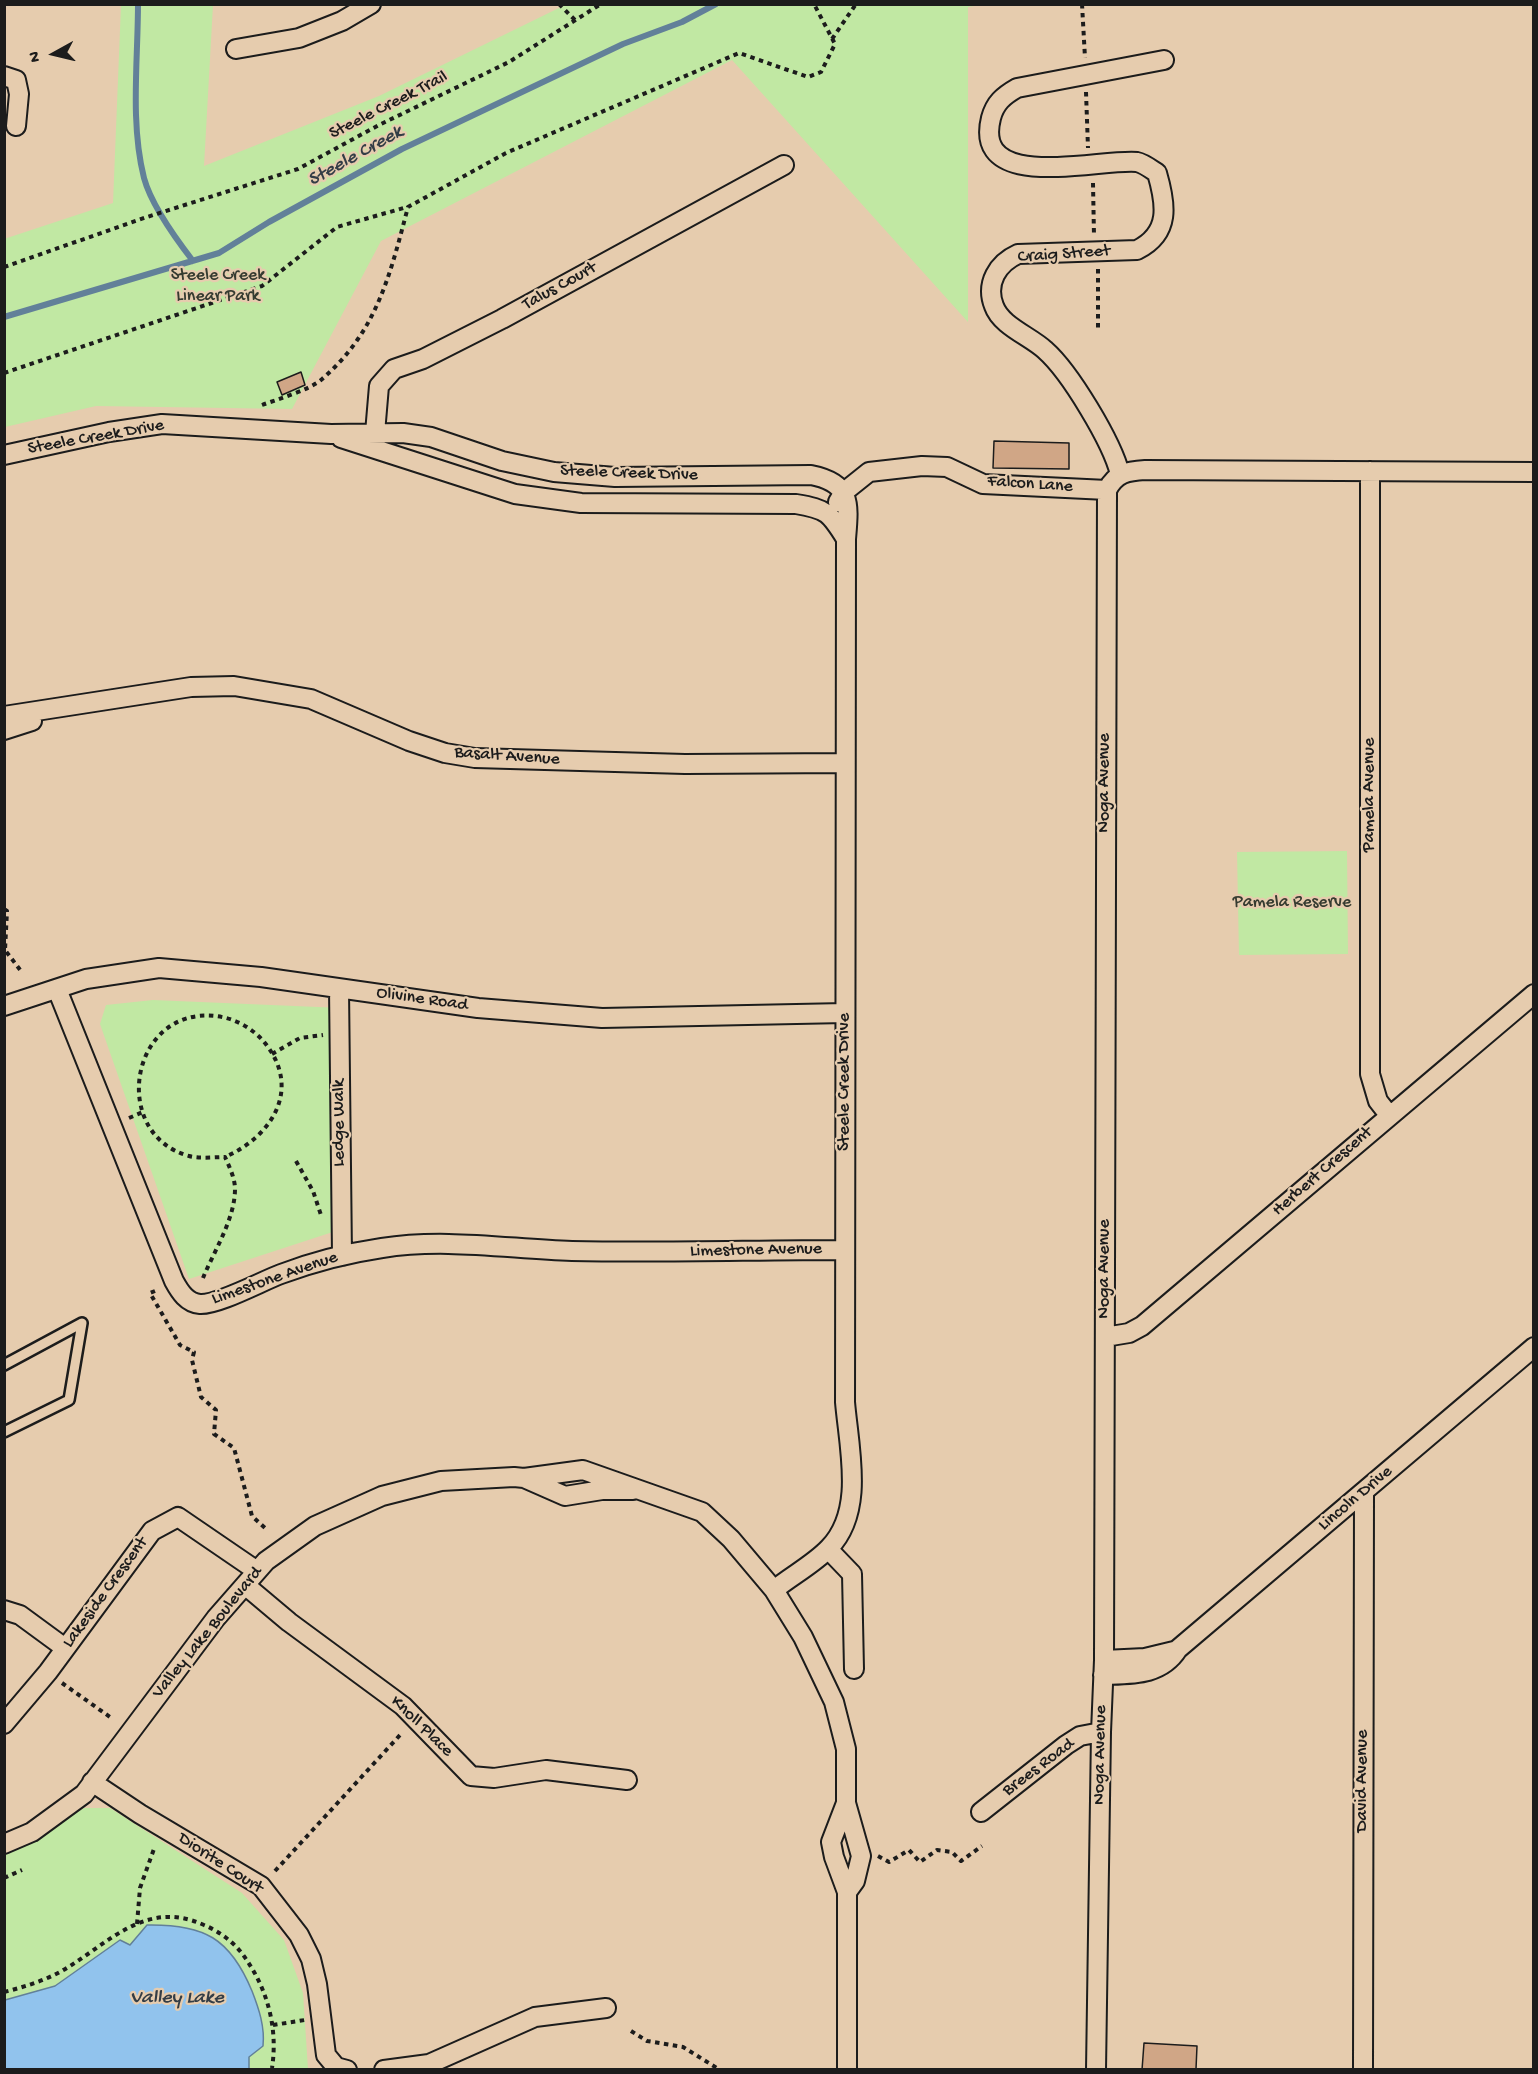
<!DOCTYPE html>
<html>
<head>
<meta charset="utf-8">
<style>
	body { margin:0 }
	#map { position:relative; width:1538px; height:2074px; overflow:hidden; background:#e6ccae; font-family:"Gochi Hand",sans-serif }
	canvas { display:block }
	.frame { position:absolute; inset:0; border:6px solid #1c1c1c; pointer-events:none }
	.north { position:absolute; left:24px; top:24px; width:60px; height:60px; -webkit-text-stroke:4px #e6ccae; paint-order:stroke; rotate:262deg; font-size:16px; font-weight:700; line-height:24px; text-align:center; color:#1c1c1c }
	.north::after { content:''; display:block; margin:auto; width:21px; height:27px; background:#1c1c1c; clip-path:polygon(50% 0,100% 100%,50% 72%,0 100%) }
</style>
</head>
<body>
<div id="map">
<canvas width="1538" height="2074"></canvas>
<div class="frame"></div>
<div class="north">N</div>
</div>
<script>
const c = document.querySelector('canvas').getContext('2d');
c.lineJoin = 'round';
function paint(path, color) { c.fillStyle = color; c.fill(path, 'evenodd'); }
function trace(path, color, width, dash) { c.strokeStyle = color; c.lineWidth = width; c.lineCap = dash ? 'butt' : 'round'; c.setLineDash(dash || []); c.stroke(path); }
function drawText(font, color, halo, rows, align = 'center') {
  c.font = font + ' "Gochi Hand",sans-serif'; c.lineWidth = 4.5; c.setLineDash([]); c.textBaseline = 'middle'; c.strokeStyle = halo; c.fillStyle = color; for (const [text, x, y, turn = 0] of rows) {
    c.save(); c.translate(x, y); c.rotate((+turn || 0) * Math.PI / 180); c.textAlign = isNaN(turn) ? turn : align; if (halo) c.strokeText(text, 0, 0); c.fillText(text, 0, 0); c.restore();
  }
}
const green = new Path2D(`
	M 121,5 L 213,5 L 204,166 L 379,96 L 565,5 L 981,5 L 968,7 L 968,322 L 732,60 L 381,241 L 292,409 L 96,406 L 5,427 L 4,239 L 113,203 Z
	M 1347,851 L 1348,954 L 1239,955 L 1237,852 Z
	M 153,1000 L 342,1008 L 345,1228 L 189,1279 L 100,1024 L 106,1005 Z
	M 84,1808 L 110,1808 L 242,1893 L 284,1940 L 303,1993 L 308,2069 L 5,2069 L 4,1853 Z`);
const water = new Path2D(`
	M 147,1925 C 204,1924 230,1938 252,1991 C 259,2009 265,2027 263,2046 L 249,2057 L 249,2069 L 5,2069 L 5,2000 L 55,1986 L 120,1940 L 130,1945 Z`);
const stream = new Path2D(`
	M 138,4 C 138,60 130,123 144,178 C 151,204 176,239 193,261
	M 4,317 L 219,253 L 269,222 L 402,149 L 623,44 L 682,22 L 716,4`);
const building = new Path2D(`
	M 301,372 L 305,385 L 282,395 L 277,382 Z
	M 994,441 L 1069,443 L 1069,469 L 993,468 Z
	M 1144,2043 L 1197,2046 L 1196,2069 L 1142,2070 Z`);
const path = new Path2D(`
	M 559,4 L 576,21
	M 1082,4 L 1085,58
	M 832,39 L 856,4
	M 1086,92 L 1088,148
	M 1093,183 L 1094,236
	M 4,267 L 147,217 L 298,169 L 379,125 L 509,62 L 601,4
	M 1098,269 L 1098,331
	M 4,373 L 262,286 L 337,227 L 407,207
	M 262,405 C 278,399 309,390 321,380 C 377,332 390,275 408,207 L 506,153 L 739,53 L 808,77 L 821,72 L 835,44 L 814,4
	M 4,909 L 7,911 L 5,950 L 21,971
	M 272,1054 L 300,1038 L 323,1035
	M 129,1118 L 143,1112
	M 296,1161 L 313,1191 L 321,1215
	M 203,1278 C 214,1251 235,1219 235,1189 C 235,1178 229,1166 225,1157 C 214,1157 200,1159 189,1156 C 109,1134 130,1007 215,1016 C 236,1018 256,1030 268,1047 C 301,1093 269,1138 225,1157
	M 155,1291 L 150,1293 L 180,1345 L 194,1352 L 192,1360 L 201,1397 L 216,1410 L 214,1434 L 234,1448 L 252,1516 L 265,1528
	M 62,1683 L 110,1717
	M 878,1856 L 889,1862 L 909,1850 L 920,1862 L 937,1850 L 952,1852 L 961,1861 L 982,1846
	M 275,1871 L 401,1734
	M 4,1878 L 22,1870
	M 137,1924 L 140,1888 L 155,1846
	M 4,1992 C 24,1987 43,1981 60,1972 C 108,1945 144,1898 204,1925 C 221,1932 236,1944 246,1959 C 268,1991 278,2029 272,2068
	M 273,2025 L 305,2020
	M 631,2031 L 647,2041 L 683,2047 L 720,2070`);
const service = new Path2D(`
	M 4,1365 L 82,1323 L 69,1400 L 4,1432`);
const minor = new Path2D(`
	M 236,49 L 299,38 L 342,21 L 371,4
	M 4,76 L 16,80 L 19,94 L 16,126
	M 375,433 L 379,386 L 394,369 L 423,359 L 502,319 L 784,165
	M 341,438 L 515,494 L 581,503 L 796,504 C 827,509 830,513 846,539
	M 4,455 L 109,432 L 162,424 L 331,434 L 403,433 L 431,437 L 502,461 L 554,472 L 615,477 L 811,475 C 852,483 849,504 846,539 L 845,1402 C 849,1449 865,1511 829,1548 C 814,1564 791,1576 774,1590
	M 1370,471 L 1370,1074 L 1378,1101 L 1389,1115
	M 1120,474 C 1112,442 1070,372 1045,350 C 1030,336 1001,326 994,306 C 985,283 998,263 1018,254 L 1137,250 C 1171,233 1166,204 1157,173 C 1151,169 1143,163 1137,162 C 1100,158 972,194 991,118 C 995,103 1003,96 1017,88 L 1164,60
	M 838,502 L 844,492 L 869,472 L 922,466 L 947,467 L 983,484 L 1107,490
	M 4,716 L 191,687 L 234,686 L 311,699 L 409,741 L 445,753 L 475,758 L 685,764 L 845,763
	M 4,730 L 32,721
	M 57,989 L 174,1281 C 180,1292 187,1303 200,1304 C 218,1305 262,1281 281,1274 C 313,1262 348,1253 382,1248 C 445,1238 509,1249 572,1251 C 663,1253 754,1250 845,1250
	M 339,989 L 342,1256
	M 4,1006 L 86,979 L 159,968 L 261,977 L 478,1008 L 602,1018 L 845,1013
	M 1105,1337 L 1129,1333 L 1142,1326 L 1534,994
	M 524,1478 L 583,1470 L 702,1512 L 731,1539 L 774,1590 L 803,1637 L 834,1702 L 846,1749 L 846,1803 L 861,1856 L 855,1881 L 847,1892
	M 828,1549 L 852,1574 L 854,1669
	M 245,1585 L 289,1622 L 403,1706 L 471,1776 L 494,1778 L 546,1770 L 627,1780
	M 4,1610 L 20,1615 L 65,1648
	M 1104,1660 L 1145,1658 L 1174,1651
	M 1103,1675 C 1132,1674 1161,1676 1178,1649 L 1534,1347
	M 4,1724 L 48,1672 L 152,1531 L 178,1517 L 257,1571
	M 92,1782 L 140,1814 L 261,1886 L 299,1935 L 311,1959 L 317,1984 L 326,2055 L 336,2067 L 347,2070
	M 846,1803 L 831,1842 L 834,1857 L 847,1892 L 847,2070
	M 981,1812 L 1066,1745 L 1080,1736 L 1101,1732
	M 4,1844 L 32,1832 L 84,1794 L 216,1618 L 266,1561 L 315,1526 L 382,1496 L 441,1481 L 514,1477 L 524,1478 L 565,1496 L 602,1490 L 633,1490
	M 384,2070 L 429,2064 L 535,2017 L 606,2008
	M 1096,2070 L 1101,1732 L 1104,1660 L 1107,490 C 1116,473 1127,471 1145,470 L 1534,472
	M 1363,2070 L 1364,1492`);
const streetNames = [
	["Steele Creek Trail",389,106,-27],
	["Craig Street",1064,255,-4],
	["Talus Court",560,287,-29],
	["Steele Creek Drive",96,438,-10],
	["Steele Creek Drive",629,474,2],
	["Falcon Lane",1030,485,4],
	["Basalt Avenue",507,757,4],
	["Noga Avenue",1105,783,-90],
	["Pamela Avenue",1370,795,-90],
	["Olivine Road",422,1000,8],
	["Steele Creek Drive",845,1082,-90],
	["Ledge Walk",340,1123,-90],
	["Herbert Crescent",1323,1172,-41],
	["Limestone Avenue",756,1251,-1],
	["Noga Avenue",1105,1269,-90],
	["Limestone Avenue",275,1279,-19],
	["Lincoln Drive",1356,1499,-40],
	["Lakeside Crescent",106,1593,-54],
	["Valley Lake Boulevard",208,1633,-51],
	["Knoll Place",421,1727,44],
	["Noga Avenue",1101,1755,-89],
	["Brees Road",1039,1768,-37],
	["David Avenue",1363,1781,-90],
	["Diorite Court",220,1864,33]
];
const parkNames = [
	["Steele Creek",218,276],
	["Linear Park",218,297],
	["Pamela Reserve",1292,903]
];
const waterNames = [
	["Steele Creek",356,157,-29],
	["Valley Lake",177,1999]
];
paint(green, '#c1e8a3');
paint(water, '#91c3ed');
trace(water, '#628099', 1.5);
trace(stream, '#628099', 6);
paint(building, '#d0a686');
trace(building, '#1c1c1c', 1.5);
trace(service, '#1c1c1c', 14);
trace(minor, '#1c1c1c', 22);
trace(path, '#1c1c1c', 4, [4.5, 4.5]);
trace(service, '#e6ccae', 9);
trace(minor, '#e6ccae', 18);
drawText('18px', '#1c1c1c', '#e6ccae', streetNames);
drawText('18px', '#353b30', '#e6ccae', parkNames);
drawText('italic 20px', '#333d46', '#e6ccae', waterNames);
</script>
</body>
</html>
